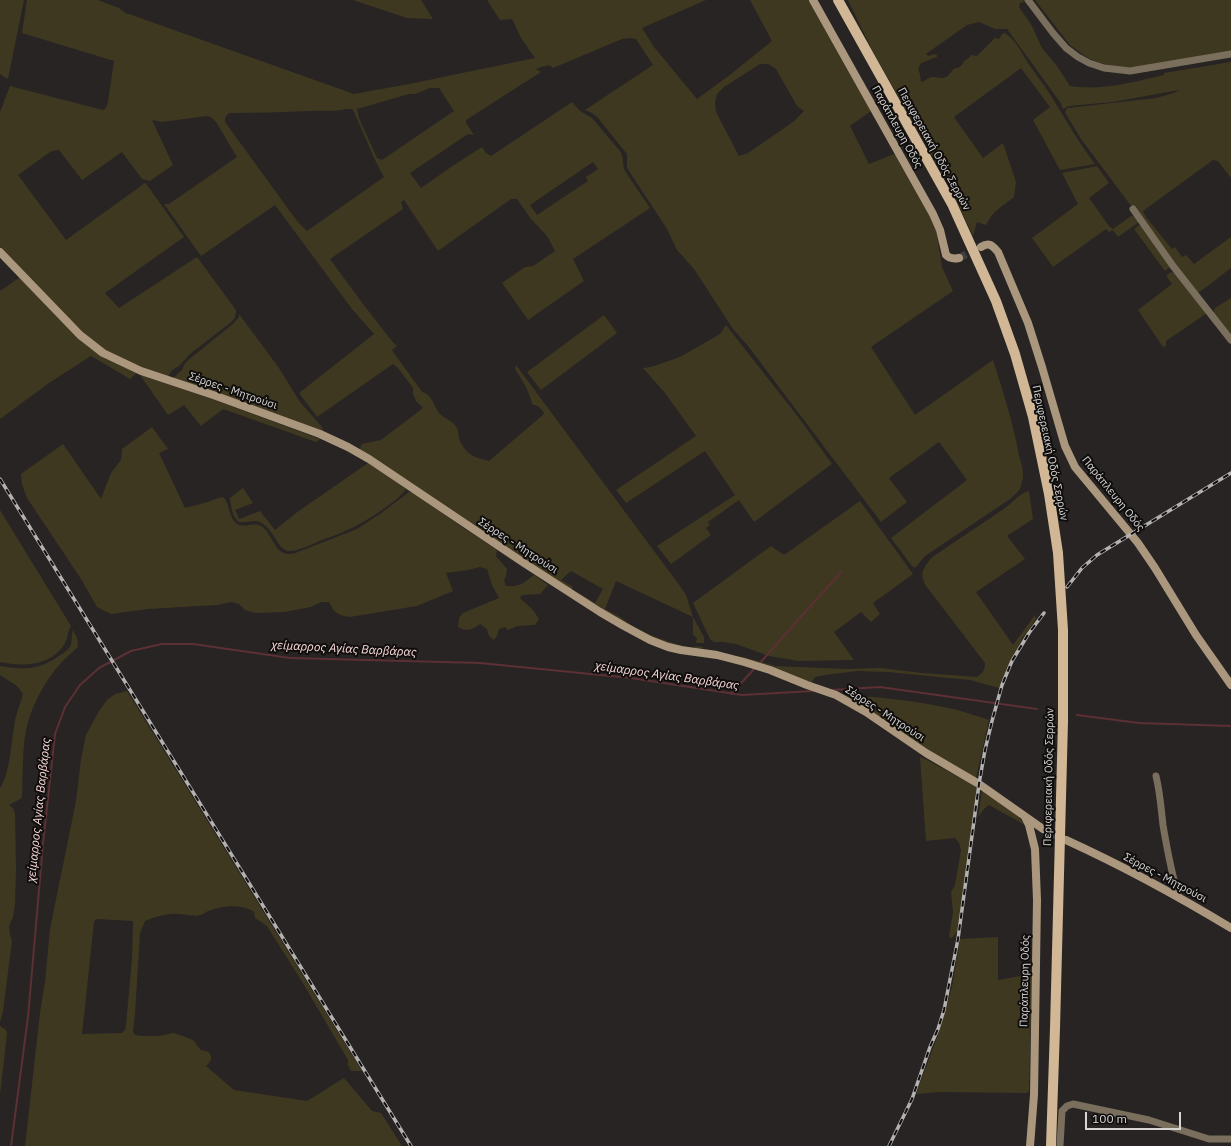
<!DOCTYPE html>
<html>
<head>
<meta charset="utf-8">
<style>
	body { margin:0 }
	#map { position:relative; width:1231px; height:1146px; overflow:hidden; background:#272423; font-family:"IBM Plex Sans",sans-serif }
	canvas { display:block }
	.scale { position:absolute; left:1085px; top:1112px; width:96px; height:18px; box-sizing:border-box; border:2px solid #d7d5d4; border-top:0; padding-left:5px; font-size:12px; line-height:14px; white-space:nowrap; color:#d7d5d4; -webkit-text-stroke:3px #0f0e0d; paint-order:stroke }
</style>
</head>
<body>
<div id="map">
<canvas width="1231" height="1146"></canvas>
<div class="scale">100 m</div>
</div>
<script>
const c = document.querySelector('canvas').getContext('2d');
c.lineJoin = 'round';
function paint(path, color) { c.fillStyle = color; c.fill(path, 'evenodd'); }
function trace(path, color, width, dash) { c.strokeStyle = color; c.lineWidth = width; c.lineCap = dash ? 'butt' : 'round'; c.setLineDash(dash || []); c.stroke(path); }
function drawText(font, color, halo, rows, align = 'center') {
  c.font = font + ' "IBM Plex Sans",sans-serif'; c.lineWidth = 4; c.setLineDash([]); c.textBaseline = 'middle'; c.strokeStyle = halo; c.fillStyle = color; for (const [text, x, y, turn = 0] of rows) {
    c.save(); c.translate(x, y); c.rotate((+turn || 0) * Math.PI / 180); c.textAlign = isNaN(turn) ? turn : align; if (halo) c.strokeText(text, 0, 0); c.fillText(text, 0, 0); c.restore();
  }
}
const green = new Path2D(`
	M 0,0 L 24,0 L 8,79 L 4,77 L 0,74 Z
	M 27,0 L 98,0 L 119,8 L 127,14 L 129,14 L 354,94 L 409,84 L 535,58 L 521,38 L 512,19 L 500,20 L 487,0 L 706,0 L 642,28 L 654,47 L 697,99 L 731,74 L 772,41 L 750,0 L 809,0 L 871,111 L 850,126 L 869,164 L 894,154 L 896,156 L 932,219 L 936,230 L 942,267 L 953,291 L 871,347 L 915,415 L 993,360 C 1003,391 1013,423 1019,455 C 1021,463 1025,473 1022,482 C 1021,490 1016,494 1010,499 L 925,556 L 916,567 L 914,567 L 912,566 L 891,538 L 967,480 L 939,442 L 889,478 L 907,502 L 881,522 L 748,346 L 733,329 L 694,269 L 677,250 L 667,229 L 627,168 L 627,154 L 598,118 L 592,113 L 585,110 L 653,65 L 636,39 L 630,38 L 622,39 L 553,68 L 549,65 L 541,67 L 536,69 L 541,72 L 466,120 L 466,123 L 474,135 L 468,134 L 410,173 L 421,188 L 451,167 L 482,147 L 486,153 L 491,156 L 572,102 L 580,111 L 592,118 L 620,151 C 624,157 622,164 625,171 L 650,208 L 573,259 L 584,281 L 528,320 L 502,283 L 525,267 L 533,266 L 555,251 L 547,236 L 531,219 L 517,199 L 511,199 L 438,251 L 404,200 L 401,202 L 403,209 L 330,259 L 363,304 L 391,340 L 397,346 L 392,350 L 422,392 C 431,394 433,403 437,410 C 441,417 449,419 454,424 C 459,429 458,435 460,441 C 466,455 476,458 489,461 L 544,414 C 542,408 538,406 532,404 C 529,390 522,380 515,369 L 516,365 L 680,586 L 686,595 L 693,617 L 704,637 L 704,643 L 696,643 L 697,638 L 693,635 L 693,617 L 616,581 L 605,609 L 620,617 L 635,628 L 658,638 L 689,648 L 695,648 L 695,646 L 704,647 L 702,648 C 658,652 615,618 580,596 L 581,594 L 595,603 L 603,589 L 571,571 L 561,580 L 573,587 L 571,590 L 445,508 L 375,460 L 359,451 L 362,444 L 381,440 L 423,408 L 416,401 L 413,394 L 413,388 L 398,368 L 393,364 L 317,417 L 299,393 L 374,334 L 352,309 L 275,205 L 201,256 L 164,204 L 169,204 L 237,157 L 216,122 L 212,118 L 207,116 L 162,122 L 152,120 L 173,165 L 150,181 L 142,179 L 122,152 L 82,180 L 59,150 L 57,150 L 50,152 L 18,175 L 66,240 L 145,183 L 150,189 L 184,237 L 105,293 L 119,308 L 197,257 L 236,310 L 236,312 L 235,318 L 230,323 L 190,354 L 179,366 L 172,370 L 168,377 L 119,359 L 102,349 L 72,322 L 0,246 L 0,112 L 10,86 L 103,110 L 106,108 L 108,102 L 114,61 L 22,33 ZM 760,64 L 768,64 L 776,69 L 797,106 L 804,111 L 793,122 L 748,153 L 739,156 L 716,112 L 715,102 L 717,94 L 724,87 ZM 430,88 L 439,88 L 454,111 L 382,160 L 377,158 L 359,118 L 357,109 L 409,94 L 415,94 ZM 346,109 L 352,109 L 354,112 L 376,162 L 384,177 L 307,231 L 297,221 L 225,122 L 225,118 L 229,113 C 256,113 282,112 309,111 C 322,110 334,112 346,109 ZM 593,162 L 598,169 L 586,177 L 588,181 L 537,215 L 530,205 Z
	M 353,0 L 421,0 L 433,19 L 407,18 Z
	M 848,0 L 1023,0 L 1024,2 L 1020,3 L 1019,7 L 1032,26 L 1042,48 L 1057,66 L 1070,86 C 1102,91 1133,82 1164,75 L 1164,73 L 1231,62 L 1231,178 L 1218,161 L 1213,160 L 1143,211 L 1146,217 L 1172,249 L 1175,247 L 1182,257 L 1186,255 L 1194,264 L 1231,237 L 1231,268 L 1197,294 L 1081,139 L 1070,121 L 1065,112 L 1066,110 L 1068,108 L 1156,98 L 1174,93 L 1179,90 L 1113,102 L 1069,106 L 1063,109 L 1060,102 L 1007,29 L 995,29 L 979,22 L 967,25 L 926,54 L 928,56 L 935,54 L 937,55 L 937,57 L 921,63 L 918,69 L 920,74 L 921,82 C 926,81 928,77 933,77 C 938,77 941,79 946,77 C 952,74 951,67 958,68 L 962,65 L 964,61 L 969,58 L 971,55 L 977,56 L 993,40 L 995,37 L 997,39 L 1000,38 L 1002,34 L 1005,33 C 1017,41 1022,54 1030,66 C 1039,79 1049,91 1056,104 C 1069,125 1080,144 1095,164 L 1060,170 L 1033,120 L 1050,107 L 1021,68 L 954,117 L 983,158 L 1003,143 L 1016,182 L 1014,197 C 1003,206 992,211 986,225 L 977,222 L 973,236 L 952,191 L 872,50 Z
	M 1035,0 L 1231,0 L 1231,52 L 1133,68 L 1116,67 L 1100,63 L 1088,58 L 1070,45 Z
	M 1097,166 L 1109,183 L 1089,198 L 1109,226 L 1113,229 L 1131,216 L 1133,216 L 1139,222 L 1118,237 L 1113,230 L 1109,232 L 1106,229 L 1053,267 L 1032,238 L 1078,204 L 1062,173 Z
	M 1141,224 L 1170,267 L 1165,271 L 1134,229 Z
	M 1171,272 L 1175,273 L 1207,313 L 1166,341 L 1166,346 L 1163,347 L 1138,310 L 1172,284 L 1166,276 Z
	M 19,278 L 25,282 L 87,346 L 101,356 L 132,371 L 137,373 L 130,379 L 91,356 L 49,383 L 0,419 L 0,291 Z
	M 1231,298 L 1231,334 L 1213,314 L 1215,308 Z
	M 239,314 L 279,368 L 300,402 L 322,427 L 323,431 L 320,432 L 173,378 L 182,370 L 184,365 L 187,361 L 234,323 L 239,317 Z
	M 604,315 L 617,333 L 541,390 L 527,372 Z
	M 726,325 L 799,418 L 832,464 L 754,522 L 739,500 L 708,522 L 710,525 L 706,528 L 711,535 L 671,564 L 657,546 L 735,495 L 705,451 L 626,503 L 616,490 L 696,436 L 665,393 L 643,368 L 651,367 L 680,357 L 720,334 Z
	M 140,375 L 220,402 L 320,439 L 316,442 L 223,409 L 201,426 L 184,405 L 168,415 Z
	M 152,427 L 168,449 L 159,453 L 185,508 L 208,502 L 218,498 L 223,497 C 230,503 228,515 235,522 C 241,530 253,521 261,526 C 272,532 274,554 289,554 C 292,554 296,553 298,552 L 357,529 L 380,514 L 409,492 L 413,492 L 459,525 L 497,550 L 496,556 L 507,569 L 506,576 L 504,580 L 506,586 C 521,587 523,583 534,575 L 548,585 L 540,594 L 522,595 L 520,598 L 533,610 L 539,619 L 535,625 L 517,626 L 508,630 L 505,627 L 499,629 L 497,636 L 494,640 C 489,637 488,634 487,629 L 480,624 C 471,630 468,632 458,627 L 459,618 L 463,613 L 499,598 L 492,585 L 487,569 L 480,567 L 468,570 L 446,573 L 453,591 L 417,606 L 350,617 C 338,615 335,614 329,602 L 321,602 L 311,607 L 284,612 L 256,613 L 245,610 L 239,604 L 232,602 L 217,605 L 148,609 L 111,614 L 97,607 L 81,579 L 27,498 L 22,484 L 21,474 L 63,444 L 101,499 L 111,473 L 121,460 L 122,449 Z
	M 368,463 L 388,476 L 406,489 C 399,501 359,526 345,531 C 337,535 329,537 322,540 C 312,544 300,551 289,551 C 286,551 284,549 281,547 C 274,538 268,522 255,521 C 249,521 245,523 239,522 C 232,516 231,507 230,498 L 243,488 L 253,503 L 235,510 L 239,519 L 260,511 L 275,530 L 296,513 Z
	M 1029,491 L 1033,519 L 1007,536 L 1025,559 L 976,592 L 1013,645 L 1035,615 L 1036,619 L 1022,639 L 999,688 L 970,680 L 888,672 L 857,671 L 826,675 L 815,677 L 811,683 C 785,671 758,663 731,656 L 744,657 L 775,666 L 847,669 L 880,668 L 922,673 L 977,677 C 983,673 985,670 985,663 L 926,586 C 919,572 923,570 931,558 C 955,541 981,525 1005,508 C 1012,503 1021,492 1029,491 Z
	M 860,501 L 913,574 L 873,603 L 880,614 L 871,622 L 861,612 L 834,632 L 854,660 L 799,661 L 769,656 L 736,644 L 723,642 L 714,642 L 710,639 L 693,603 L 771,546 L 784,555 Z
	M 0,510 L 71,626 C 67,632 68,638 65,643 C 52,666 23,667 0,662 Z
	M 73,630 L 77,638 L 78,647 C 72,653 65,658 60,664 C 44,682 31,707 26,730 C 22,752 23,775 22,798 L 9,805 L 13,808 L 15,813 L 16,869 L 15,904 L 13,917 L 9,926 L 10,935 L 12,941 L 3,1011 L 0,1022 L 0,788 C 10,772 11,746 14,727 C 15,716 20,705 23,694 L 17,686 L 0,675 L 0,666 C 24,670 39,670 59,656 C 62,654 67,651 69,648 C 73,643 71,636 73,630 Z
	M 127,691 L 362,1071 L 351,1071 L 348,1065 L 348,1060 L 304,985 L 267,926 L 255,918 L 254,912 C 240,903 220,906 206,912 C 204,913 202,915 200,915 C 196,917 184,914 179,914 C 168,913 155,917 145,921 L 140,933 L 135,1014 L 133,1032 L 135,1035 L 142,1036 L 159,1036 L 173,1033 L 180,1035 L 193,1040 L 201,1050 L 209,1052 C 213,1059 211,1061 206,1066 L 234,1090 L 307,1101 L 344,1078 L 372,1111 L 381,1113 L 402,1146 L 25,1146 L 40,1013 L 45,982 L 50,929 L 76,801 L 81,759 L 86,735 L 99,711 L 107,700 L 115,694 ZM 96,919 L 133,921 L 132,959 L 126,1025 L 125,1030 L 122,1033 L 82,1034 L 94,922 Z
	M 838,695 C 876,696 916,701 954,709 C 965,712 977,716 989,720 L 976,778 L 919,746 Z
	M 920,757 L 927,760 L 974,785 L 976,788 L 978,797 L 957,932 L 951,939 L 949,936 L 953,912 L 951,892 L 955,885 L 961,850 L 959,843 L 955,838 L 926,841 Z
	M 982,791 L 1017,815 L 1025,825 L 989,805 L 984,809 L 978,817 Z
	M 998,937 L 998,980 L 1032,974 L 1029,1091 L 1027,1093 L 939,1092 L 916,1094 L 939,1032 L 952,987 L 960,939 Z
	M 0,1026 L 6,1030 L 7,1033 L 0,1095 Z`);
const stream = new Path2D(`
	M 758,665 L 841,572
	M 832,690 L 880,687 L 1037,709
	M 731,694 L 755,668
	M 1077,715 L 1139,723 L 1231,726
	M 11,1146 L 28,1017 L 43,844 L 55,734 L 65,707 L 80,685 L 99,668 L 131,651 L 162,644 L 193,644 L 290,658 L 480,663 L 631,678 L 742,695 L 813,691`);
const secondaryTunnel = new Path2D(`
	M 959,258 L 978,248
	M 1043,829 L 1064,839`);
const street = new Path2D(`
	M 1028,0 L 1053,33 L 1066,48 L 1078,57 L 1089,63 L 1104,68 L 1130,71 L 1231,54
	M 1133,209 L 1173,266 L 1231,340
	M 1156,776 C 1160,792 1161,808 1163,825 C 1167,849 1172,875 1179,898
	M 1060,1146 L 1062,1111 L 1067,1106 L 1073,1104 L 1149,1120 L 1209,1139 L 1231,1139`);
const secondary = new Path2D(`
	M 813,0 L 933,214 L 940,230 L 946,255 C 950,259 954,259 959,258
	M 981,247 C 989,242 992,245 998,252 L 1028,323 L 1042,367 L 1065,446 L 1075,467 L 1138,543 L 1155,568 L 1196,635 L 1231,685
	M 0,252 L 80,335 L 103,353 L 141,371 L 216,396 L 320,434 L 348,447 L 369,459 L 524,563 L 600,612 L 624,626 L 650,640 L 668,647 L 681,650 L 717,655 L 744,662 L 770,670 L 807,685 L 836,695 L 866,712 L 926,753 L 979,784 L 1043,829
	M 1025,817 L 1029,825 L 1035,849 L 1037,900 L 1034,1095 L 1030,1146
	M 1066,840 C 1123,866 1178,896 1231,928`);
const primary = new Path2D(`
	M 838,0 L 952,204 L 996,301 L 1015,354 L 1033,417 L 1049,494 L 1058,553 L 1063,630 L 1063,721 L 1055,1028 L 1051,1146`);
const rail = new Path2D(`
	M 0,479 L 411,1146
	M 1067,587 L 1082,568 L 1097,555 L 1231,473
	M 889,1146 L 912,1099 L 930,1047 L 938,1029 L 944,1010 L 958,939 L 979,784 L 985,750 L 992,721 L 1002,685 L 1012,661 L 1029,633 L 1044,613`);
const streetNames = [
	["Παράπλευρη Οδός",897,127,61],
	["Περιφερειακή Οδός Σερρών",934,149,61],
	["Σέρρες - Μητρούσι",233,391,19],
	["Περιφερειακή Οδός Σερρών",1050,453,78],
	["Παράπλευρη Οδός",1113,494,51],
	["Σέρρες - Μητρούσι",518,546,33],
	["Σέρρες - Μητρούσι",885,714,33],
	["Περιφερειακή Οδός Σερρών",1049,777,-89],
	["Σέρρες - Μητρούσι",1165,878,28],
	["Παράπλευρη Οδός",1025,981,-89]
];
const waterNames = [
	["χείμαρρος Αγίας Βαρβάρας",344,649,3],
	["χείμαρρος Αγίας Βαρβάρας",667,676,8],
	["χείμαρρος Αγίας Βαρβάρας",39,810,-84]
];
paint(green, '#3f3820');
trace(stream, '#5c3034', 2);
trace(secondaryTunnel, '#413f3e', 8, [8, 4]);
trace(street, '#7a6e5d', 7);
trace(secondary, '#ab977d', 8);
trace(primary, '#d1b795', 10);
trace(rail, '#b4b2b1', 3.5);
trace(rail, '#0f0e0d', 2, [6]);
drawText('11px', '#d7d5d4', '#0f0e0d', streetNames);
drawText('italic 12px', '#fcdadb', '#0f0e0d', waterNames);
</script>
</body>
</html>
